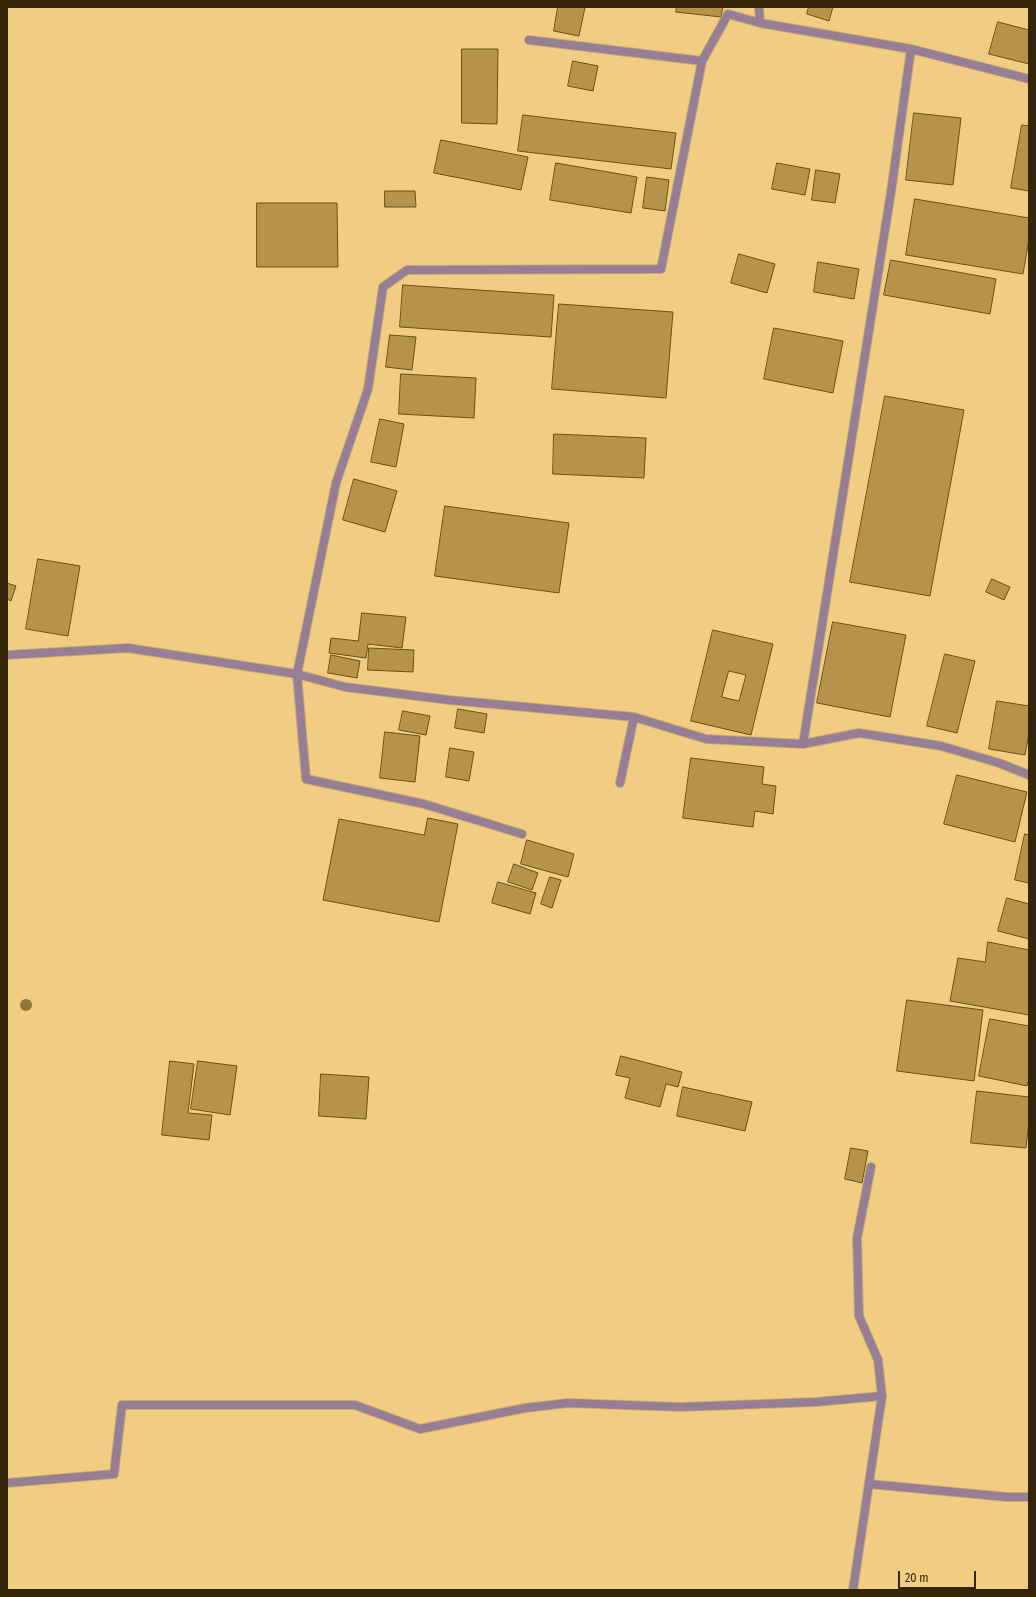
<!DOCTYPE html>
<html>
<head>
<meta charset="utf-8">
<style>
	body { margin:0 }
	#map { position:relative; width:1036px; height:1597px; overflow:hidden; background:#f1cd84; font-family:"Fira Sans Condensed",sans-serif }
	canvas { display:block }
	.frame { position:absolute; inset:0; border:8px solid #332506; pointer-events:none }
	.scale { position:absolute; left:898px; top:1571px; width:78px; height:18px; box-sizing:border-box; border:2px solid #332506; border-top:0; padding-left:5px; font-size:12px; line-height:14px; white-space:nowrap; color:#332506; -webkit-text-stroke:3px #f1cd84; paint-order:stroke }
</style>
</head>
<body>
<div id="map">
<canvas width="1036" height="1597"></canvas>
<div class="frame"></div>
<div class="scale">20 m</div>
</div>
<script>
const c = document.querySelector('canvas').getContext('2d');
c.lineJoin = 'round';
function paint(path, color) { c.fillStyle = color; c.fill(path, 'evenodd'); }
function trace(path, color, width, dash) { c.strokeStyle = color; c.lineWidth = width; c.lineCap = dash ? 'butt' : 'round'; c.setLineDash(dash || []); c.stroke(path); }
const building = new Path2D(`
	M 558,7 L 585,7 L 579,36 L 554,31 Z
	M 677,7 L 723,7 L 721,17 L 676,12 Z
	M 809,7 L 833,7 L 829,21 L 807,14 Z
	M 998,22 L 1029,30 L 1029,64 L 989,54 Z
	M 462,49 L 498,49 L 497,124 L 462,123 Z
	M 573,61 L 598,66 L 593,91 L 568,86 Z
	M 914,113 L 961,118 L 953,185 L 906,180 Z
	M 523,115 L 676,133 L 671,169 L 518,151 Z
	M 1022,125 L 1029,126 L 1029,191 L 1011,188 Z
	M 441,140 L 528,157 L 521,190 L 434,173 Z
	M 556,163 L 637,177 L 631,213 L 550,200 Z
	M 777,163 L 810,169 L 805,195 L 772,189 Z
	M 816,170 L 840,174 L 835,203 L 812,200 Z
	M 647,177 L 669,180 L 665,211 L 643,208 Z
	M 385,191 L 415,191 L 416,207 L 385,207 Z
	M 915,199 L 1029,218 L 1029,239 L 1023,274 L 906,255 Z
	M 257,203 L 337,203 L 338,267 L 257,267 Z
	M 739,254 L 775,264 L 767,293 L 731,283 Z
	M 891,260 L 996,279 L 990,314 L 884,295 Z
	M 818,262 L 859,269 L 854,299 L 814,292 Z
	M 403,285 L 554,295 L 551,337 L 400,327 Z
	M 559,304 L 673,312 L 666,398 L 552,389 Z
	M 774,328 L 843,341 L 833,393 L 764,379 Z
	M 390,335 L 416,337 L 412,370 L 386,367 Z
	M 401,374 L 476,378 L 474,418 L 399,414 Z
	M 885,396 L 964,410 L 930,596 L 850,582 Z
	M 380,419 L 404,424 L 396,467 L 371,462 Z
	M 554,434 L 646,438 L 644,478 L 553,474 Z
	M 354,479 L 397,491 L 385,532 L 343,520 Z
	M 445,506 L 569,523 L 559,593 L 435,576 Z
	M 38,559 L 80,566 L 68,636 L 26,629 Z
	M 992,579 L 1010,587 L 1004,600 L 986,592 Z
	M 7,583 L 16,586 L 11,601 L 7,599 Z
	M 362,613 L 406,617 L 402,648 L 368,644 L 366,658 L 329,653 L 331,638 L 358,641 Z
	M 833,622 L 906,635 L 890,717 L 817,703 Z
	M 713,630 L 773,644 L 751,735 L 691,721 ZM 729,671 L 746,675 L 739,701 L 722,697 Z
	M 369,648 L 414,650 L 413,672 L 368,670 Z
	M 945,654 L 975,661 L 957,733 L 927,726 Z
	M 331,655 L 360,661 L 357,678 L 328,673 Z
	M 997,701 L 1029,706 L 1029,733 L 1025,755 L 989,749 Z
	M 458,709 L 487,714 L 484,733 L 455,728 Z
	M 403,711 L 430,716 L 426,735 L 399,730 Z
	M 385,732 L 420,736 L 415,782 L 380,778 Z
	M 450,748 L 474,752 L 469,781 L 446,777 Z
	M 691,758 L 764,767 L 762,784 L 776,786 L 773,814 L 755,811 L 753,827 L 683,818 Z
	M 957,775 L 1027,792 L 1015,842 L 944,824 Z
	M 428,818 L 458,824 L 439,922 L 323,900 L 339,819 L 424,835 Z
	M 1025,834 L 1029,835 L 1029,883 L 1015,880 Z
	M 527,840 L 574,854 L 568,877 L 521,864 Z
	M 514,864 L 538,873 L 532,890 L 508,882 Z
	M 550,877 L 561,880 L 552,908 L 541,904 Z
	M 498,882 L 536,893 L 530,914 L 492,903 Z
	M 1007,898 L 1029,904 L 1029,939 L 998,931 Z
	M 988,942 L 1029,950 L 1029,1015 L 950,1001 L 958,958 L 985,962 Z
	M 907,1000 L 983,1010 L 974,1081 L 897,1071 Z
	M 990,1019 L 1029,1026 L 1029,1078 L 1027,1086 L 979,1076 Z
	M 621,1056 L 682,1072 L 678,1087 L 666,1084 L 660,1107 L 625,1098 L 630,1078 L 616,1075 Z
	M 170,1061 L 194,1064 L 188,1113 L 212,1115 L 209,1140 L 162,1135 Z
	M 198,1061 L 237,1066 L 230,1115 L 191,1109 Z
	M 321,1074 L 369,1077 L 366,1119 L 319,1116 Z
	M 683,1087 L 752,1102 L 745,1131 L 677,1116 Z
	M 977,1091 L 1029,1097 L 1029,1121 L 1026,1148 L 971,1143 Z
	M 851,1148 L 868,1151 L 862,1183 L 845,1179 Z`);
const minor = new Path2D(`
	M 760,23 L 911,49 L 1029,79
	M 529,40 L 702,61
	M 7,655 L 128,648 L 297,674 L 345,687 L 449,700 L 634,717
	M 803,744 L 891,192 L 911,49
	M 620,783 L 634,717 L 706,739 L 803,744 L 859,733 L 941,746 L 999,763 L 1029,775
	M 522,834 L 424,804 L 306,779 L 297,674 L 336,483 L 368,389 L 383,287 L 407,270 L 661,269 L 702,61 L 728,14 L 760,23 L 759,7
	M 7,1483 L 114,1474 L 122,1405 L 355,1405 L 420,1429 L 525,1408 L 568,1403 L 681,1407 L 816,1402 L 882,1396
	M 869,1484 L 1007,1497 L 1029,1497
	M 853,1590 L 882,1396 L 878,1360 L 859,1316 L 857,1238 L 871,1167`);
const trees = [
	[26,1005]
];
paint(building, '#b5934a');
trace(building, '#695016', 1);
trace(minor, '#cbab6b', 10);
trace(minor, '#957e96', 8);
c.fillStyle = '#90763d';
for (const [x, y] of trees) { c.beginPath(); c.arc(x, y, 6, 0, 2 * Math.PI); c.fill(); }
</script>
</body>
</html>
